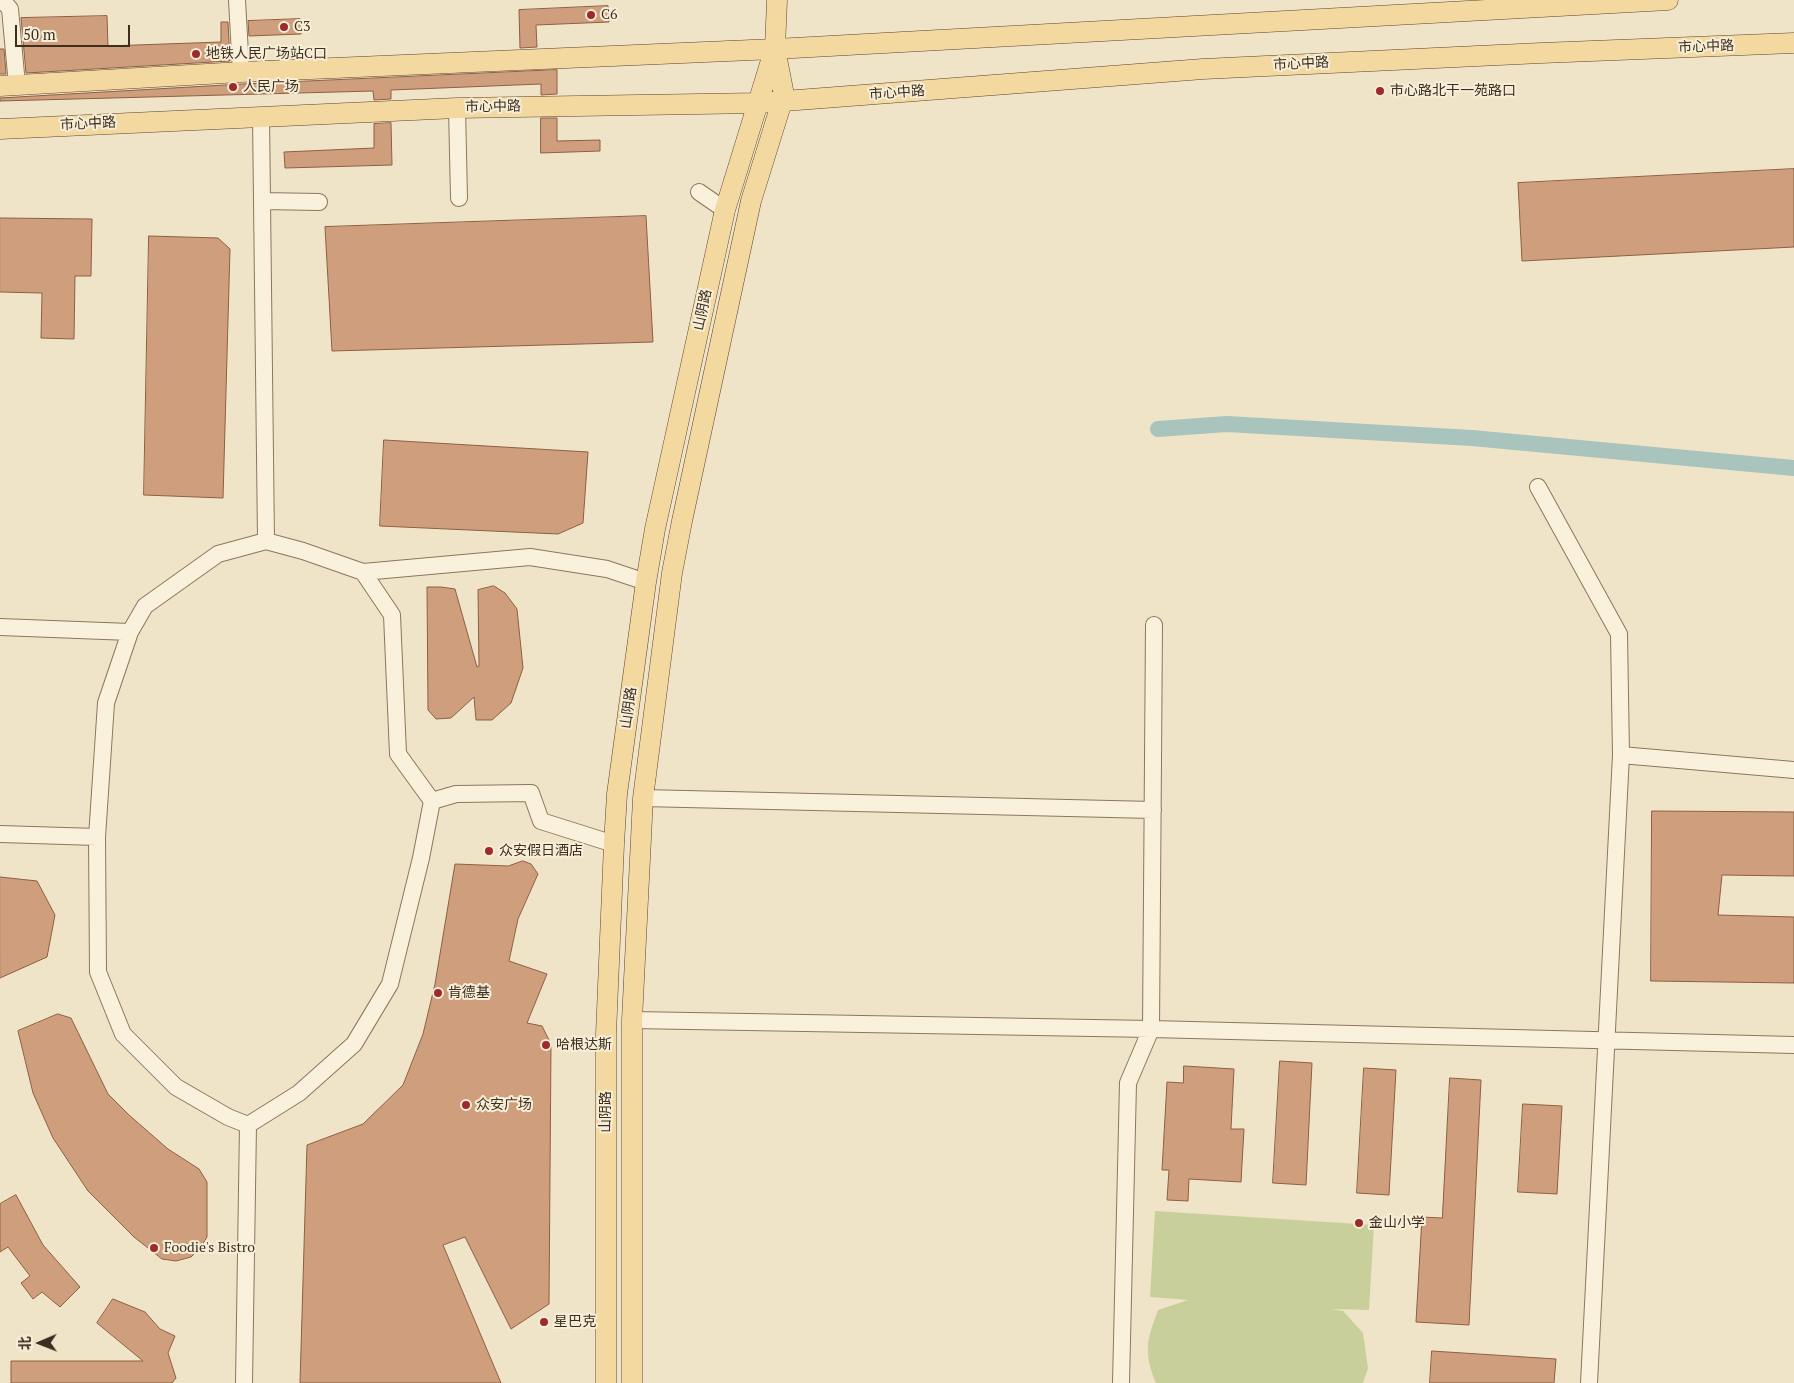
<!DOCTYPE html>
<html>
<head>
<meta charset="utf-8">
<style>
	body { margin:0 }
	#map { position:relative; width:1794px; height:1383px; overflow:hidden; background:#f0e4c8; font-family:"PT Serif","Noto Sans SC",serif }
	canvas { display:block }
	.north { position:absolute; left:15px; top:1318px; width:50px; height:50px; -webkit-text-stroke:4px #f7eed8; paint-order:stroke; rotate:269deg; font-size:14px; font-weight:700; line-height:20px; text-align:center; color:#3d2e20 }
	.north::after { content:''; display:block; margin:auto; width:18px; height:22px; background:#3d2e20; clip-path:polygon(50% 0,100% 100%,50% 72%,0 100%) }
	.scale { position:absolute; left:15px; top:25px; width:115px; height:22px; box-sizing:border-box; border:2px solid #3d2e20; border-top:0; padding-left:6px; font-size:15px; line-height:18px; white-space:nowrap; color:#3d2e20; -webkit-text-stroke:4px #f7eed8; paint-order:stroke }
</style>
</head>
<body>
<div id="map">
<canvas width="1794" height="1383"></canvas>
<div class="north">北</div>
<div class="scale">50 m</div>
</div>
<script>
const c = document.querySelector('canvas').getContext('2d');
c.lineJoin = 'round';
function paint(path, color) { c.fillStyle = color; c.fill(path, 'evenodd'); }
function trace(path, color, width, dash) { c.strokeStyle = color; c.lineWidth = width; c.lineCap = dash ? 'butt' : 'round'; c.setLineDash(dash || []); c.stroke(path); }
function drawText(font, color, halo, rows, align = 'center') {
  c.font = font + ' "PT Serif","Noto Sans SC",serif'; c.lineWidth = 4; c.setLineDash([]); c.textBaseline = 'middle'; c.strokeStyle = halo; c.fillStyle = color; for (const [text, x, y, turn = 0] of rows) {
    c.save(); c.translate(x, y); c.rotate((+turn || 0) * Math.PI / 180); c.textAlign = isNaN(turn) ? turn : align; if (halo) c.strokeText(text, 0, 0); c.fillText(text, 0, 0); c.restore();
  }
}
const green = new Path2D(`
	M 1155,1211 L 1374,1225 L 1369,1310 L 1331,1309 L 1343,1311 L 1363,1333 L 1368,1368 L 1363,1383 L 1156,1383 C 1143,1352 1147,1340 1158,1310 L 1188,1300 L 1150,1297 Z`);
const canal = new Path2D(`
	M 1158,429 L 1227,424 L 1472,438 L 1794,468`);
const building = new Path2D(`
	M 608,6 L 609,22 L 536,25 L 537,47 L 520,48 L 519,10 Z
	M 107,16 L 108,46 L 221,42 L 221,22 L 228,22 L 230,61 L 26,73 L 21,18 Z
	M 300,19 L 301,34 L 249,36 L 248,21 Z
	M 0,49 L 4,49 L 6,74 L 0,74 Z
	M 557,70 L 557,94 L 541,95 L 541,84 L 391,90 L 391,99 L 374,100 L 373,91 L 0,101 L 0,98 L 242,84 Z
	M 541,118 L 557,118 L 557,141 L 600,140 L 600,151 L 541,153 Z
	M 391,123 L 392,165 L 285,168 L 284,152 L 374,148 L 374,124 Z
	M 1794,169 L 1794,247 L 1522,261 L 1518,183 Z
	M 646,216 L 653,342 L 332,351 L 325,227 Z
	M 0,218 L 92,219 L 91,276 L 75,276 L 74,339 L 41,338 L 42,293 L 0,292 Z
	M 149,236 L 218,238 L 230,249 L 223,498 L 144,495 Z
	M 384,440 L 588,452 L 583,523 L 558,534 L 380,526 Z
	M 494,586 L 505,593 L 517,609 L 523,668 L 511,703 L 492,720 L 476,720 L 474,697 L 451,718 L 436,719 L 428,710 L 427,587 L 441,587 L 455,589 L 477,667 L 479,666 L 478,590 Z
	M 1652,811 L 1794,812 L 1794,876 L 1722,875 L 1718,915 L 1794,917 L 1794,983 L 1651,981 Z
	M 523,861 L 531,864 L 538,874 L 518,919 L 509,961 L 547,974 L 527,1023 L 542,1026 L 551,1044 L 549,1304 L 511,1329 L 465,1237 L 443,1245 L 501,1383 L 300,1383 L 307,1145 L 363,1124 L 403,1085 L 423,1034 L 435,984 L 455,864 L 508,866 Z
	M 0,877 L 37,881 L 55,915 L 47,957 L 0,978 Z
	M 58,1014 L 71,1018 L 108,1094 L 129,1115 L 168,1149 L 199,1169 L 207,1182 L 207,1237 L 201,1247 L 191,1257 L 176,1261 L 162,1259 L 134,1237 L 88,1191 L 53,1138 L 33,1093 L 18,1031 Z
	M 1280,1061 L 1312,1063 L 1306,1185 L 1273,1183 Z
	M 1184,1066 L 1234,1069 L 1231,1129 L 1244,1129 L 1241,1182 L 1189,1179 L 1188,1201 L 1167,1200 L 1169,1170 L 1162,1170 L 1167,1082 L 1183,1083 Z
	M 1364,1068 L 1396,1070 L 1389,1195 L 1357,1193 Z
	M 1450,1078 L 1481,1080 L 1469,1325 L 1416,1322 L 1422,1217 L 1442,1218 Z
	M 1523,1104 L 1562,1106 L 1557,1194 L 1518,1192 Z
	M 16,1195 L 43,1245 L 80,1287 L 60,1307 L 42,1292 L 33,1299 L 21,1283 L 30,1276 L 8,1247 L 0,1252 L 0,1204 Z
	M 113,1299 L 145,1312 L 160,1329 L 175,1336 L 168,1353 L 176,1378 L 172,1383 L 11,1383 L 11,1361 L 143,1361 L 97,1323 Z
	M 1432,1351 L 1556,1359 L 1554,1383 L 1430,1383 Z`);
const minor = new Path2D(`
	M 2,0 L 10,9 L 17,85
	M 237,0 L 241,72
	M 457,108 L 459,198
	M 261,116 L 266,541
	M 699,192 L 725,210
	M 262,201 L 319,202
	M 1538,487 L 1619,634 L 1621,755 L 1589,1383
	M 363,572 L 530,557 L 607,569 L 646,582
	M 0,627 L 130,632
	M 1621,755 L 1794,770
	M 643,798 L 1153,810
	M 0,834 L 97,837 L 98,972 L 123,1034 L 176,1087 L 228,1117 L 248,1125
	M 97,837 L 106,703 L 130,632 L 145,606 L 218,554 L 266,541 L 303,551 L 363,572 L 392,615 L 398,754 L 432,801
	M 632,1020 L 1151,1029 L 1794,1045
	M 248,1125 L 299,1093 L 354,1044 L 390,984 L 421,858 L 432,801 L 456,794 L 531,793 L 541,821 L 614,844
	M 244,1383 L 248,1125
	M 1121,1383 L 1128,1083 L 1151,1029 L 1154,625`);
const major = new Path2D(`
	M 0,86 L 241,72 L 775,49 L 1668,0
	M 0,129 L 457,108 L 758,103 L 1203,69 L 1541,53 L 1794,43
	M 606,1383 L 606,1034 L 614,844 L 617,794 L 646,582 L 655,529 L 725,210 L 774,51
	M 632,1383 L 632,1020 L 643,798 L 672,573 L 682,521 L 751,201 L 784,95 L 775,49 L 777,0`);
const markers = [
	[591,15,5,"#9e2a2b"],
	[284,27,5,"#9e2a2b"],
	[196,54,5,"#9e2a2b"],
	[233,87,5,"#9e2a2b"],
	[1380,91,5,"#9e2a2b"],
	[489,851,5,"#9e2a2b"],
	[438,993,5,"#9e2a2b"],
	[546,1045,5,"#9e2a2b"],
	[466,1105,5,"#9e2a2b"],
	[1359,1223,5,"#9e2a2b"],
	[154,1248,5,"#9e2a2b"],
	[544,1322,5,"#9e2a2b"]
];
const poiNames = [
	["C6",601,15],
	["C3",294,27],
	["地铁人民广场站C口",206,54],
	["人民广场",243,87],
	["市心路北干一苑路口",1390,91],
	["众安假日酒店",499,851],
	["肯德基",448,993],
	["哈根达斯",556,1045],
	["众安广场",476,1105],
	["金山小学",1369,1223],
	["Foodie's Bistro",164,1248],
	["星巴克",554,1322]
];
const streetNames = [
	["市心中路",1706,47,-2],
	["市心中路",1301,64,-3],
	["市心中路",897,93,-4],
	["市心中路",493,107,-1],
	["市心中路",88,124,-3],
	["山阴路",703,310,-78],
	["山阴路",629,708,-82],
	["山阴路",606,1112,-90]
];
paint(green, '#c9cf9b');
trace(canal, '#a9c4bc', 16);
paint(building, '#cf9f7d');
trace(building, '#8d5f41', 1);
trace(minor, '#8d765c', 18);
trace(major, '#5b4430', 21);
trace(minor, '#faf1dc', 16);
trace(major, '#f3d9a0', 20);
for (const [x, y, r, color] of markers) { const dot = new Path2D(); dot.arc(x, y, r, 0, 2 * Math.PI); c.fillStyle = color; c.fill(dot); trace(dot, '#f7eed8', 2); }
drawText('14px', '#3d2e20', '#f7eed8', poiNames, 'left');
drawText('14px', '#3d2e20', '#f7eed8', streetNames);
</script>
</body>
</html>
